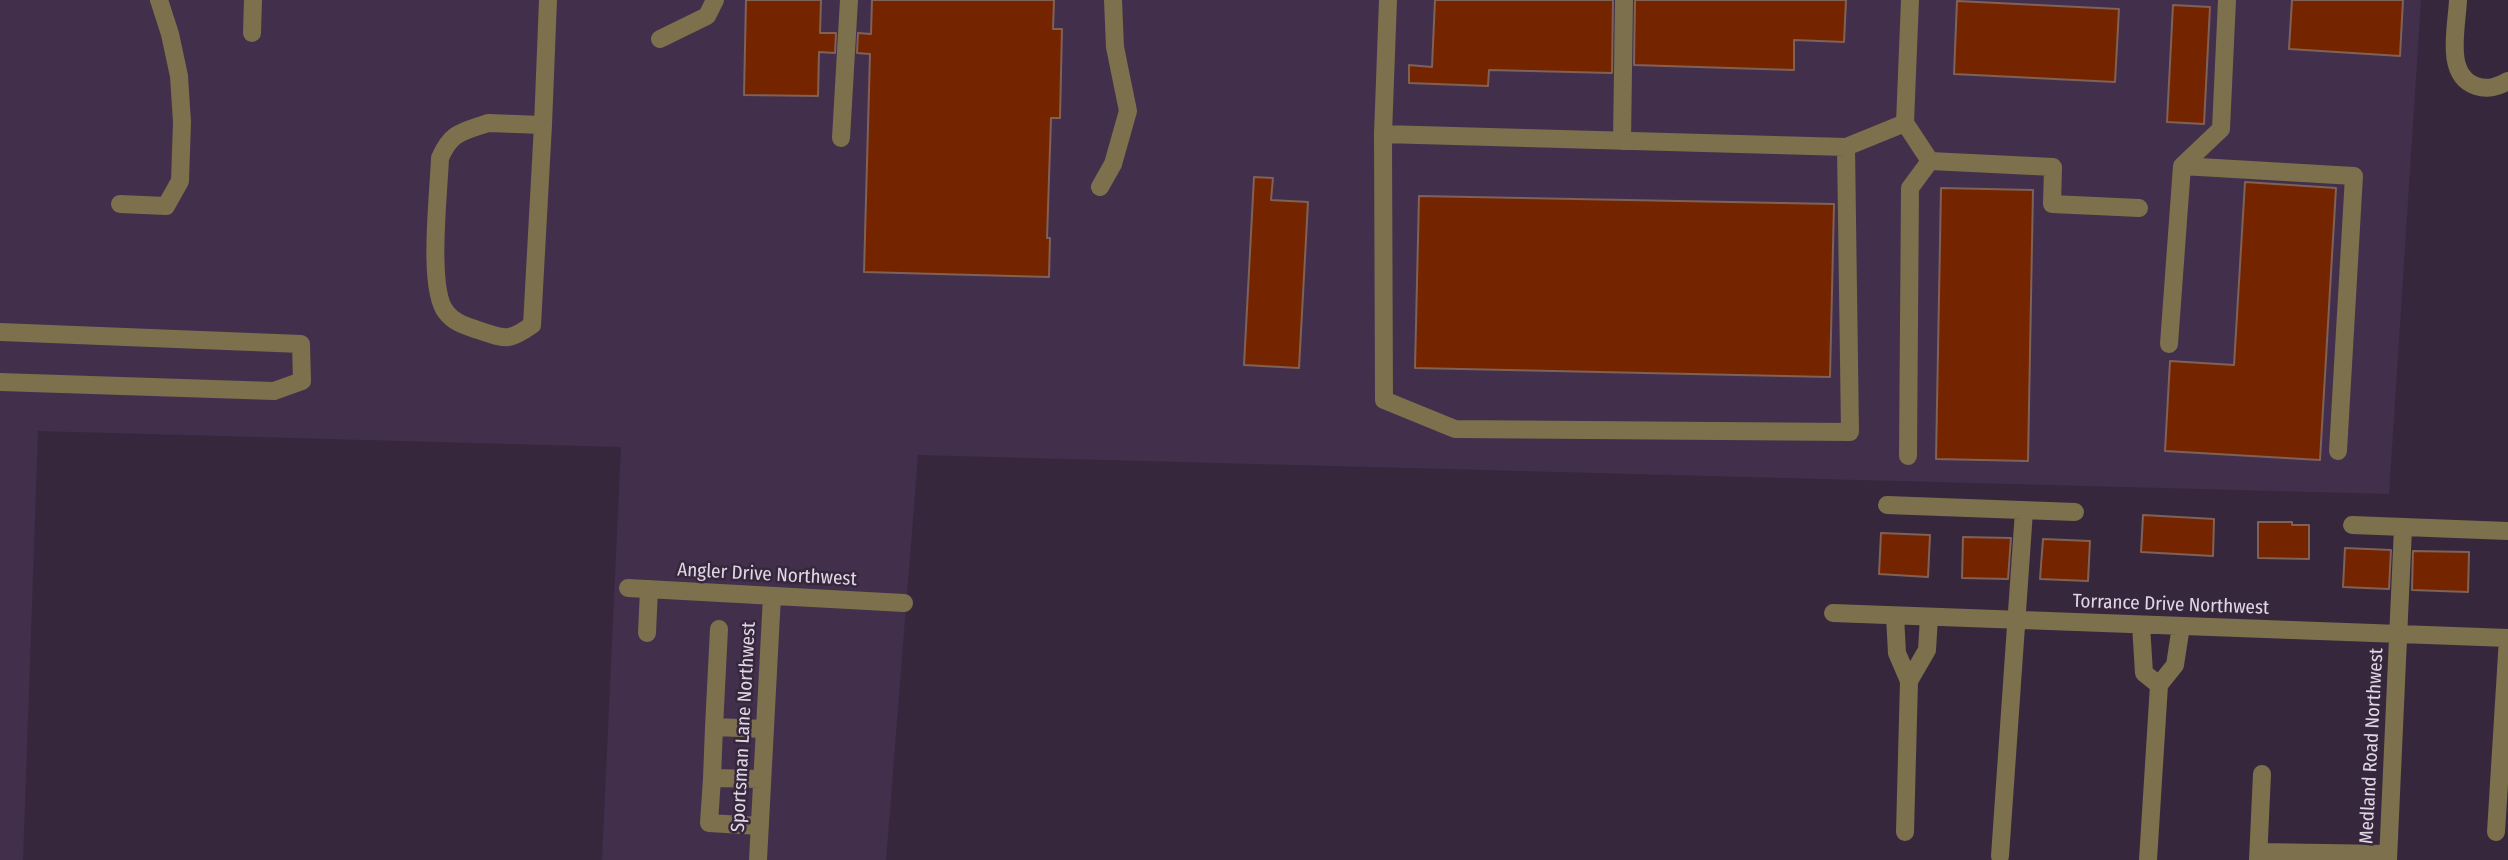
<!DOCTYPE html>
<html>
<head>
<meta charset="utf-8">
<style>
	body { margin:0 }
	canvas { display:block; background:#36273d }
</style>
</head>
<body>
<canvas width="2508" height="860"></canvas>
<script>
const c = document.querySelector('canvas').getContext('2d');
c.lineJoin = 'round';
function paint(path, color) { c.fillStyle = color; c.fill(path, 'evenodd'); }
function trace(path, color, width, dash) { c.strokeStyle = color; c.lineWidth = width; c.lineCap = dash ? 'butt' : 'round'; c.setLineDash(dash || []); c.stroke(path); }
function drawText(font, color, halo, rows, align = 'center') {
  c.font = font + ' "Fira Sans Condensed",sans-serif'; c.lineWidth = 5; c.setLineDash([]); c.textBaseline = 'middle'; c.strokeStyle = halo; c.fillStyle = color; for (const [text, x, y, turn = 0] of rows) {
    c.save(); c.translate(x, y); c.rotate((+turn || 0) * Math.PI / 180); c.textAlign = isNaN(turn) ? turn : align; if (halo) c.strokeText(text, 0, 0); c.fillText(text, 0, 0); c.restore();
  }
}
const built = new Path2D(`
	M 0,0 L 2421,0 L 2389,494 L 918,455 L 886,860 L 602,860 L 621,447 L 38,431 L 23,860 L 0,860 Z`);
const building = new Path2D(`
	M 746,0 L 821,0 L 820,33 L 836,33 L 835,53 L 819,52 L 818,96 L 744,95 Z
	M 872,0 L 1054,0 L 1053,29 L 1062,29 L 1060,118 L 1051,118 L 1047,238 L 1050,238 L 1049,277 L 864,272 L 870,54 L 857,53 L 858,33 L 871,34 Z
	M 1435,0 L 1613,0 L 1612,73 L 1489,70 L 1488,86 L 1409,83 L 1409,65 L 1432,67 Z
	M 1635,0 L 1846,0 L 1844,42 L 1794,40 L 1794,70 L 1634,65 Z
	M 2292,0 L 2403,0 L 2400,56 L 2289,49 Z
	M 1957,1 L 2119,9 L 2115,82 L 1954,74 Z
	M 2173,5 L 2210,7 L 2204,124 L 2167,122 Z
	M 1254,177 L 1273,178 L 1271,200 L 1308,202 L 1299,368 L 1244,365 Z
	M 2245,182 L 2336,188 L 2320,460 L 2165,451 L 2170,361 L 2234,365 Z
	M 1941,188 L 2033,190 L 2028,461 L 1936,459 Z
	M 1419,196 L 1834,204 L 1830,377 L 1415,368 Z
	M 2143,515 L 2214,519 L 2213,556 L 2141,552 Z
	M 2258,522 L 2292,522 L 2292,525 L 2309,525 L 2309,559 L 2258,558 Z
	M 1881,533 L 1930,535 L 1928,577 L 1879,574 Z
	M 1963,537 L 2011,538 L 2008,579 L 1962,578 Z
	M 2043,539 L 2090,541 L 2088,581 L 2040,579 Z
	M 2345,548 L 2391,550 L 2389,589 L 2343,587 Z
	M 2413,551 L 2469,552 L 2468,592 L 2412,590 Z`);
const minor = new Path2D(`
	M 1388,0 L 1383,134 L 1384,400 L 1455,429 L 1850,432 L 1846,147
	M 2458,0 C 2457,27 2444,75 2476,86 C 2488,90 2497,87 2508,81
	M 252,33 L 253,0
	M 660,39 L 707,16 L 715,0
	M 488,123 L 543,125 L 532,325 C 508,342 506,339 478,330 C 466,326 454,323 446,312 C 427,289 439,191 440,158 C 451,132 462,132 488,123 Z
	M 1905,123 L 1930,161 L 2053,167 L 2052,204 L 2139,208
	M 1905,123 L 1910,0
	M 543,125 L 548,0
	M 1383,134 L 1846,147 L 1905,123
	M 841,138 L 849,0
	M 1622,141 L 1624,0
	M 2182,166 L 2354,176 L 2338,451
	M 1100,187 L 1113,164 L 1128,111 L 1115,47 L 1113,0
	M 120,204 L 166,206 L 180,181 L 182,122 L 179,76 L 170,34 L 159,0
	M 0,332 L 301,344 L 302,381 L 274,391 L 0,382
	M 2169,344 L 2182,166 L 2221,129 L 2227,0
	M 1908,456 L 1910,188 L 1930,161
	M 1887,505 L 2075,512
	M 2352,525 L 2508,531
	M 628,588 L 904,603
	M 1833,613 L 2508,638 L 2496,832
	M 1895,616 L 1897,653 L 1909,681
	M 2141,625 L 2144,673 L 2159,685
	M 719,629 L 714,727 L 765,729
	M 647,633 L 649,589
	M 714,727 L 712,778 L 762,779
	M 712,778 L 709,823 L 760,826
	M 1905,832 L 1909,681 L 1927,650 L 1929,617
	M 2259,852 L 2388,854
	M 2000,856 L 2024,511
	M 758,860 L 772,596
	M 2148,860 L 2159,685 L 2175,665 L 2181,626
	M 2258,860 L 2262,774
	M 2388,860 L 2403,528`);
const streetNames = [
	["Angler Drive Northwest",767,575,3],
	["Torrance Drive Northwest",2171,605,2],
	["Sportsman Lane Northwest",744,727,-87],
	["Medland Road Northwest",2372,746,-87]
];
paint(built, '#422f4b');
paint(building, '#742500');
trace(building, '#806156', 2);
trace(minor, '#7c704d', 18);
drawText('19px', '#e0d7e5', '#36273d', streetNames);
</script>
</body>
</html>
